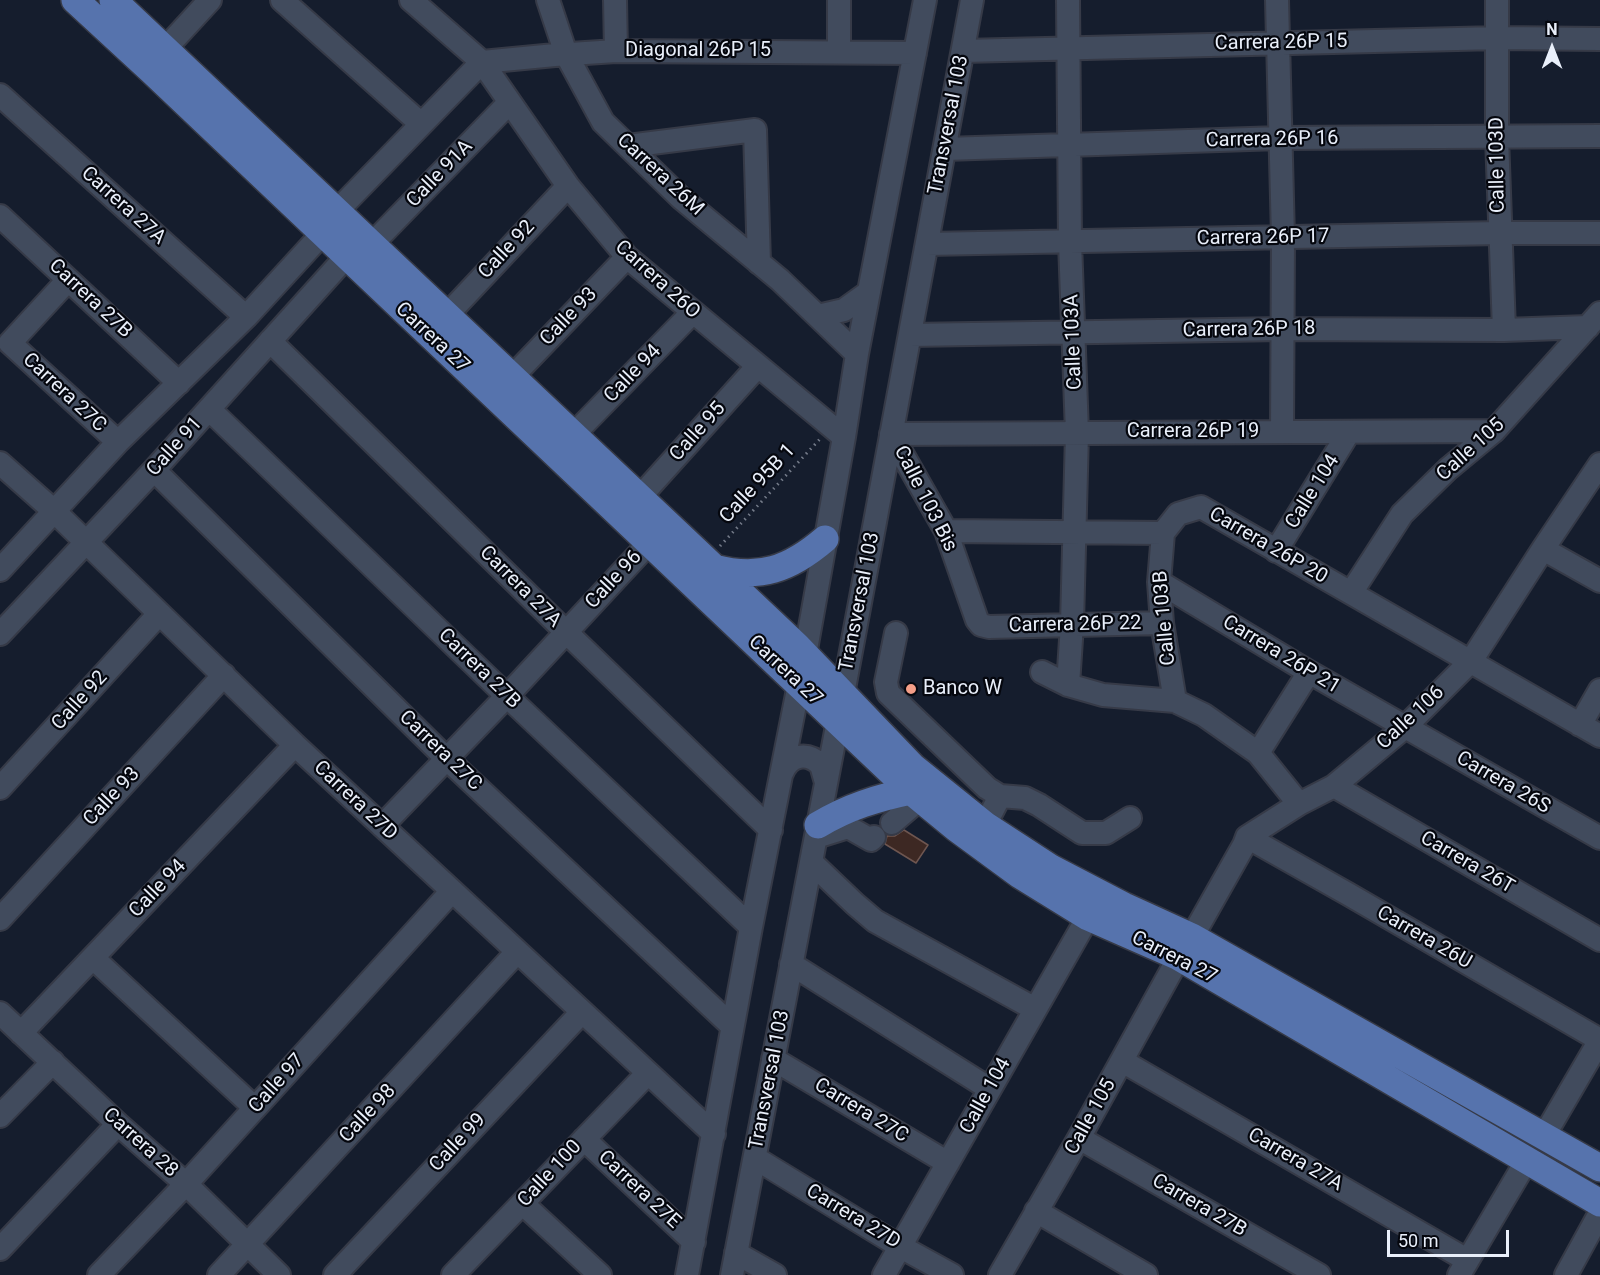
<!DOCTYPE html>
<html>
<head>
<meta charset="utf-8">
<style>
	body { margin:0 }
	#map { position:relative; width:1600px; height:1275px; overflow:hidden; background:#151d2d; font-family:Roboto,sans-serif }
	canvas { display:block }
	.north { position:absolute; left:1522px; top:18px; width:60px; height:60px; -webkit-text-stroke:4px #05070e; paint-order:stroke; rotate:0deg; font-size:16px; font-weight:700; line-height:24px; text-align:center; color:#e9effa }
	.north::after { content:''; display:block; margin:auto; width:21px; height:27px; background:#e9effa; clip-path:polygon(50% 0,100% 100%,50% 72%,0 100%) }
	.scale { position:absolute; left:1387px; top:1230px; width:122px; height:27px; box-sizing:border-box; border:3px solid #e9effa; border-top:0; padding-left:8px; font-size:18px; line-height:21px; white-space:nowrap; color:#e9effa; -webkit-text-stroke:4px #05070e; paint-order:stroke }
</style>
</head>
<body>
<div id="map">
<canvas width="1600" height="1275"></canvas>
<div class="north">N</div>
<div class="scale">50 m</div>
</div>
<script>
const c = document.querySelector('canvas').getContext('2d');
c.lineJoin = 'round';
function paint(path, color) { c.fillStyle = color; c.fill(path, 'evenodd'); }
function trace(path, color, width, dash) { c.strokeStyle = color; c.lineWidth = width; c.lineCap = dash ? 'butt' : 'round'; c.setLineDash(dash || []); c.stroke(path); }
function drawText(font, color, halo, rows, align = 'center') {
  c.font = font + ' Roboto,sans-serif'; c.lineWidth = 4.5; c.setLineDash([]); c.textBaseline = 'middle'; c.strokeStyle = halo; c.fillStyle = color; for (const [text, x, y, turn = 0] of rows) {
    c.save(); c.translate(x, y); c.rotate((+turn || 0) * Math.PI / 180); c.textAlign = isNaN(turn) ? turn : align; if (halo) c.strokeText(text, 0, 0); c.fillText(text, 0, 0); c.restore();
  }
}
const building = new Path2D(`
	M 904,830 L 928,845 L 916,863 L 885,844 L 887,836 L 895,836 Z`);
const path = new Path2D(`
	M 720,546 L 820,439`);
const minor = new Path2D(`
	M 282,0 L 420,123
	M 411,0 L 482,62 L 568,186 L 627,257 L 844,437
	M 548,0 L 566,54 L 603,122 L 681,198 L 780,280 L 857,354
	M 615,0 L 616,51
	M 839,0 L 839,51
	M 1068,0 L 1070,242 L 1077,433 L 1072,624 L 1068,685
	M 1277,0 L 1283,238 L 1282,432
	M 1497,0 L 1497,137 L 1504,330
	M 165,49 L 210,0
	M 963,51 L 1498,38 L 1600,39
	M 482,62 L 555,55 L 616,51 L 915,53
	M 0,95 L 246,317
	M 628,146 L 755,130 L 759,263
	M 945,149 L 1280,138 L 1600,136
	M 337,211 L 482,62
	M 0,216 L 179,383
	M 372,244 L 509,103
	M 927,244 L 1500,233 L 1600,233
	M 68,280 L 10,343 L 118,442
	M 447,315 L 568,186
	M 818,316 L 844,310 L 869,292
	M 910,335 L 1283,329 L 1504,330 L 1588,327
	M 270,341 L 566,632 L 771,830
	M 512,377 L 627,257
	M 209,409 L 507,696 L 751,927
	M 573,435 L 692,313
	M 0,463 L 54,511 L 295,745 L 714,1134
	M 154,470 L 447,759 L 732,1026
	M 639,498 L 757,367
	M 946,531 L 1163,533
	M 1163,533 L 1178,514 L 1201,507 L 1600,736
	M 1163,533 L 1159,582 L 1162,623 L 1175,701
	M 1543,549 L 1600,581
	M 1276,551 L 1349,432
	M 0,570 L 118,442 L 246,317 L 322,234
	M 1159,582 L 1309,672 L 1600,838
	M 1351,593 L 1402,514 L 1448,469 L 1494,431 L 1600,313
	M 1162,623 L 989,627 L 981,625 L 977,620 L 946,531 L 891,434 L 1494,431
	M 896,633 L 886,682 L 888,693 L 987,788 L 1000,796 L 985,825
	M 0,634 L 154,470 L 346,257
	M 1042,672 L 1068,685 L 1103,695 L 1175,701 L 1204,715 L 1258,753 L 1299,804
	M 1580,725 L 1600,690
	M 1258,753 L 1309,672
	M 782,773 C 789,755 807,751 821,765 L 825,779
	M 1334,786 L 1600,940
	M 0,788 L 159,614
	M 1000,796 L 1025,798 L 1039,805 L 1082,833 L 1106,833 L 1130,818
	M 892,823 L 920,799
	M 382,826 L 507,696 L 649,543
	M 816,837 L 848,827 L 871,840 L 874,837
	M 1247,837 L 1348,894 L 1600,1040
	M 811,862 L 855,904 L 875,921 L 1035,1009
	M 0,919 L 224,675
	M 1192,937 L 1244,845 L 1247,837 L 1299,804 L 1334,786 L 1405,727 L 1471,661 L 1543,549 L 1600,464
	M 93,958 L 255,1108
	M 791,964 L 990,1089
	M 0,1013 L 118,1124 L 186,1184 L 279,1275
	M 21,1033 L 295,745
	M 773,1059 L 948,1163
	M 1122,1061 L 1467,1260
	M 0,1116 L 53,1062
	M 1544,1136 L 1600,1040
	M 1079,1138 L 1319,1275
	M 584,1139 L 694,1242
	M 755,1158 L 901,1247 L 952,1275
	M 523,1204 L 600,1275
	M 1036,1211 L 1146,1275
	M 0,1249 L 118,1124
	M 736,1253 L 775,1275
	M 99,1275 L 186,1184 L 452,891
	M 219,1275 L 517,952
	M 335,1275 L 582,1012
	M 453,1275 L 647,1074
	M 687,1275 L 751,927 L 807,644 L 844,437 L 857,354 L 925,0
	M 732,1275 L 838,721 L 972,0
	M 884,1275 L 1088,917
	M 1000,1275 L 1079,1138 L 1179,957
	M 1459,1275 L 1527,1160
	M 1566,1275 L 1600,1213`);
const major = new Path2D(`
	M 75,0 L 153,72 L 911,791 L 956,828 L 1020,875 L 1088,917 L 1179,957 L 1600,1203
	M 113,0 L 797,646 L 913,767 L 985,825 L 1051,868 L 1124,906 L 1192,937 L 1600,1168
	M 714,568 C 760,580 790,569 825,539
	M 818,825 C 848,807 877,798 911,791`);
const markers = [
	[911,689,6,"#f49e88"]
];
const streetNames = [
	["Carrera 26P 15",1281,43,-1],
	["Diagonal 26P 15",698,51],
	["Transversal 103",949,125,-79],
	["Carrera 26P 16",1272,140,-1],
	["Calle 103D",1498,165,-91],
	["Calle 91A",440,174,-46],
	["Carrera 26M",660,175,43],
	["Carrera 27A",123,206,42],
	["Carrera 26P 17",1263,238,-1],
	["Calle 92",507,250,-47],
	["Carrera 26O",657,280,42],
	["Carrera 27B",90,299,43],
	["Calle 93",569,317,-46],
	["Carrera 26P 18",1249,330,-1],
	["Carrera 27",432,338,43],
	["Calle 103A",1074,342,-92],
	["Calle 94",633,374,-46],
	["Carrera 27C",64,393,43],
	["Calle 95",698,432,-48],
	["Carrera 26P 19",1193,432],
	["Calle 91",175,447,-48],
	["Calle 105",1471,450,-42],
	["Calle 95B 1",758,484,-47],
	["Calle 104",1313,492,-58],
	["Calle 103 Bis",925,499,63],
	["Carrera 26P 20",1268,546,30],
	["Calle 96",614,580,-47],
	["Carrera 27A",520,587,45],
	["Transversal 103",860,602,-79],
	["Calle 103B",1165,618,-95],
	["Carrera 26P 22",1075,625,-1],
	["Carrera 26P 21",1281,655,31],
	["Carrera 27B",479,669,44],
	["Carrera 27",785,671,43],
	["Calle 92",80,701,-48],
	["Calle 106",1411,718,-43],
	["Carrera 27C",440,751,44],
	["Carrera 26S",1503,783,30],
	["Calle 93",112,797,-47],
	["Carrera 27D",355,801,43],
	["Carrera 26T",1467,863,30],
	["Calle 94",158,889,-46],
	["Carrera 26U",1424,938,30],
	["Carrera 27",1174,958,27],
	["Transversal 103",770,1080,-79],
	["Calle 97",277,1084,-48],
	["Calle 104",986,1096,-61],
	["Carrera 27C",861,1111,31],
	["Calle 98",368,1114,-47],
	["Calle 105",1091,1117,-61],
	["Carrera 28",140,1143,42],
	["Calle 99",458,1143,-47],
	["Carrera 27A",1295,1160,30],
	["Calle 100",550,1174,-47],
	["Carrera 27E",639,1190,43],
	["Carrera 27B",1199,1206,30],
	["Carrera 27D",853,1217,31]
];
const poiNames = [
	["Banco W",923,689]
];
paint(building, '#3d2823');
trace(building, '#6e5650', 1.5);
trace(minor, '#363a47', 26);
trace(major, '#363a47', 30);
trace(path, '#757c8a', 3, [1.5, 4.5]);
trace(minor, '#414b5d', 22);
trace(major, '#5673ad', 27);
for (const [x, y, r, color] of markers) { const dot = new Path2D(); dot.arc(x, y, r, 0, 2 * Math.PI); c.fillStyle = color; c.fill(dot); trace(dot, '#05070e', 2); }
drawText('20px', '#e9effa', '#05070e', streetNames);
drawText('20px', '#e9effa', '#05070e', poiNames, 'left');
</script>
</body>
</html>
